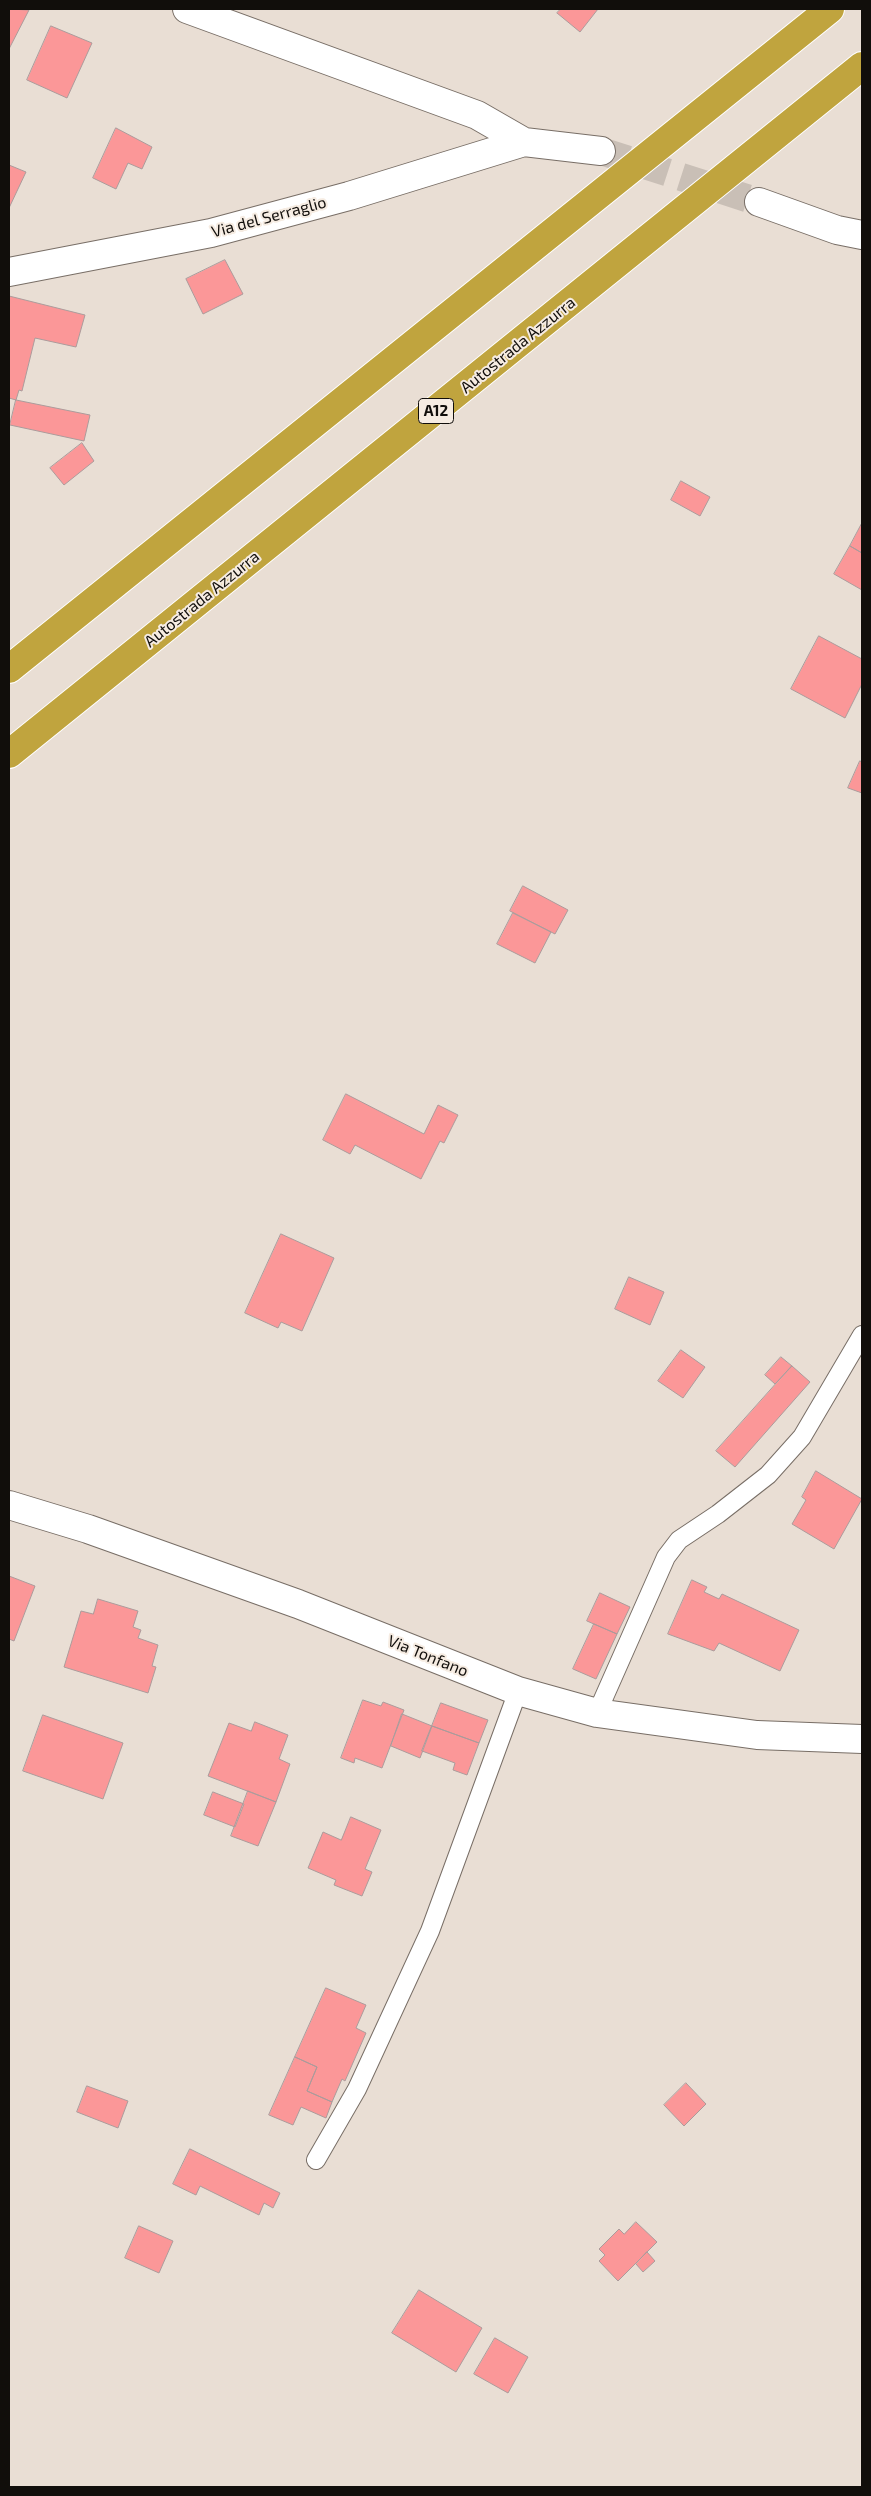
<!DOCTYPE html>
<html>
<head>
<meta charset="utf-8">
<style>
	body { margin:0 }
	#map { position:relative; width:871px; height:2496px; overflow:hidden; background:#e9ded4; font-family:"Exo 2",sans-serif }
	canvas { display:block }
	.frame { position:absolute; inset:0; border:10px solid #110e0b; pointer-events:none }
</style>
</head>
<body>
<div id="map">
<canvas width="871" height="2496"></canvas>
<div class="frame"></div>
</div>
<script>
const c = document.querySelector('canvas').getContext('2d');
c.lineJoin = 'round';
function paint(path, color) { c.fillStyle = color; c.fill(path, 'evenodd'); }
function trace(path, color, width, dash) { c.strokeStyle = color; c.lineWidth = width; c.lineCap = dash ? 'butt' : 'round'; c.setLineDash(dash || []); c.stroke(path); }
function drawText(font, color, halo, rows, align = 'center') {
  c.font = font + ' "Exo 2",sans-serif'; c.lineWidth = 4; c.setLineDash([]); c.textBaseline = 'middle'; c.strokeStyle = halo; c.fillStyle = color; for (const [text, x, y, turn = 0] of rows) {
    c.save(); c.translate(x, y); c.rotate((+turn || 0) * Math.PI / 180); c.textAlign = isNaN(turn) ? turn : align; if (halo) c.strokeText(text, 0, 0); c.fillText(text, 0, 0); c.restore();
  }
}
const building = new Path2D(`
	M 9,9 L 29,10 L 9,49 Z
	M 561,9 L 598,9 L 580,32 L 557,13 Z
	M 51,26 L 92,43 L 67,98 L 27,80 Z
	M 116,128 L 152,147 L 142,169 L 128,163 L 116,189 L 93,178 Z
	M 9,165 L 26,172 L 9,208 Z
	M 225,260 L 243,294 L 203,314 L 186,279 Z
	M 9,296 L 85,315 L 76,347 L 35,338 L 22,391 L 19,390 L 16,400 L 9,398 Z
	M 16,400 L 90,415 L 84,441 L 10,425 Z
	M 82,443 L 94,461 L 64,485 L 50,468 Z
	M 681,481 L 710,497 L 700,516 L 671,500 Z
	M 862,523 L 862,553 L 850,546 Z
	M 850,546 L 862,553 L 862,590 L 834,574 Z
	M 819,636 L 862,659 L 862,684 L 845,718 L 791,689 Z
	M 860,761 L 862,762 L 862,793 L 848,788 Z
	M 523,886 L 568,910 L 555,934 L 510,911 Z
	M 513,913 L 551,932 L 535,963 L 497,944 Z
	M 346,1094 L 424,1134 L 438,1105 L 458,1115 L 444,1143 L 440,1141 L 421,1179 L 355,1145 L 350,1154 L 323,1140 Z
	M 281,1234 L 334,1258 L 302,1331 L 281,1322 L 278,1328 L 245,1313 Z
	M 629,1277 L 664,1292 L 650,1325 L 615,1309 Z
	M 681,1350 L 705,1367 L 683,1398 L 658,1381 Z
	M 781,1357 L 792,1366 L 775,1384 L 765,1375 Z
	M 792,1366 L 810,1382 L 735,1467 L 716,1451 Z
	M 816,1471 L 862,1499 L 834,1549 L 792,1524 L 806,1500 L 802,1497 Z
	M 9,1576 L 35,1586 L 14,1641 L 9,1639 Z
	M 692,1580 L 707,1587 L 704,1592 L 719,1599 L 722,1594 L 799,1630 L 780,1671 L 719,1643 L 714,1651 L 668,1634 Z
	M 600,1593 L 630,1607 L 617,1634 L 587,1621 Z
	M 98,1599 L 138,1611 L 133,1627 L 141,1630 L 138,1638 L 158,1645 L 152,1666 L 156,1667 L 148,1693 L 64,1667 L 81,1611 L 93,1614 Z
	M 594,1624 L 617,1634 L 596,1679 L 573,1669 Z
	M 363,1700 L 381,1706 L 383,1702 L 404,1710 L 382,1768 L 355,1758 L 354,1763 L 341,1758 Z
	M 441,1703 L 488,1720 L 479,1743 L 432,1726 Z
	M 402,1714 L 432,1726 L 420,1758 L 391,1746 Z
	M 43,1715 L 123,1743 L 103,1799 L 23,1771 Z
	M 255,1722 L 288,1735 L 279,1759 L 290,1764 L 276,1802 L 208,1776 L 229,1723 L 251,1731 Z
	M 432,1726 L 479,1743 L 467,1775 L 453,1770 L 455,1763 L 422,1751 Z
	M 248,1791 L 276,1802 L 258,1846 L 231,1836 Z
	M 213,1792 L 244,1804 L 235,1827 L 204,1815 Z
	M 351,1817 L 381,1830 L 365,1869 L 372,1872 L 362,1896 L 334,1885 L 336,1880 L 308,1868 L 323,1832 L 341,1840 Z
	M 326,1988 L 366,2005 L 356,2028 L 366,2033 L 345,2081 L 342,2079 L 332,2102 L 307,2091 L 317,2067 L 295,2057 Z
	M 295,2057 L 317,2067 L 307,2091 L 332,2102 L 326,2118 L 301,2107 L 293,2125 L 269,2115 Z
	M 686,2083 L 706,2104 L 684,2126 L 664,2105 Z
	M 87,2086 L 128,2101 L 118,2128 L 77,2112 Z
	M 190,2149 L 280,2193 L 273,2208 L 264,2203 L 259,2215 L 200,2186 L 196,2195 L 173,2184 Z
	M 636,2222 L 657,2242 L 618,2281 L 599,2261 L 605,2255 L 599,2249 L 619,2229 L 624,2234 Z
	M 139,2226 L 173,2241 L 159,2273 L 125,2258 Z
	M 647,2252 L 655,2261 L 643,2272 L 636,2264 Z
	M 419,2290 L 482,2328 L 456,2372 L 392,2333 Z
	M 495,2338 L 528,2357 L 508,2393 L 474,2374 Z`);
const minorTunnel = new Path2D(`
	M 601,151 L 759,202`);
const service = new Path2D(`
	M 597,1713 L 666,1557 L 679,1540 L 718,1514 L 768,1475 L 802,1437 L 862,1335
	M 316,2160 L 357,2089 L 430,1931 L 518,1691`);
const minor = new Path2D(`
	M 187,9 L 477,115 L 524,142
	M 759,202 L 837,230 L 862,235
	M 9,272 L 211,233 L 349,196 L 524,142 L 601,151
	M 9,1505 L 88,1529 L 298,1604 L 518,1691 L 597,1713 L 757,1735 L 862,1739`);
const motorway = new Path2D(`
	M 9,669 L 830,9
	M 9,754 L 862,66`);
const shields = [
	[436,411,35]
];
const shieldNames = [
	["A12",436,411]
];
const streetNames = [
	["Via del Serraglio",269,217,-15],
	["Autostrada Azzurra",518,345,-39],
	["Autostrada Azzurra",202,599,-39],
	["Via Tonfano",428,1656,22]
];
paint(building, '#fb9798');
trace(building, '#ab9b9b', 1);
trace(minorTunnel, '#c9bfb6', 28, [28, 14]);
trace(service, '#786e66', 20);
trace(minor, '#786e66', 30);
trace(motorway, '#fff', 30);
trace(service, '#fff', 18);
trace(minor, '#fff', 28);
trace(motorway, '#c0a43e', 28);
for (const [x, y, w] of shields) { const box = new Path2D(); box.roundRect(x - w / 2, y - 12.5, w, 25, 4); c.fillStyle = '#f6ece2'; c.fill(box); trace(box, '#110e0b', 1); }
drawText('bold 15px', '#110e0b', null, shieldNames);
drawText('16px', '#110e0b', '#f6ece2', streetNames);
</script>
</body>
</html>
